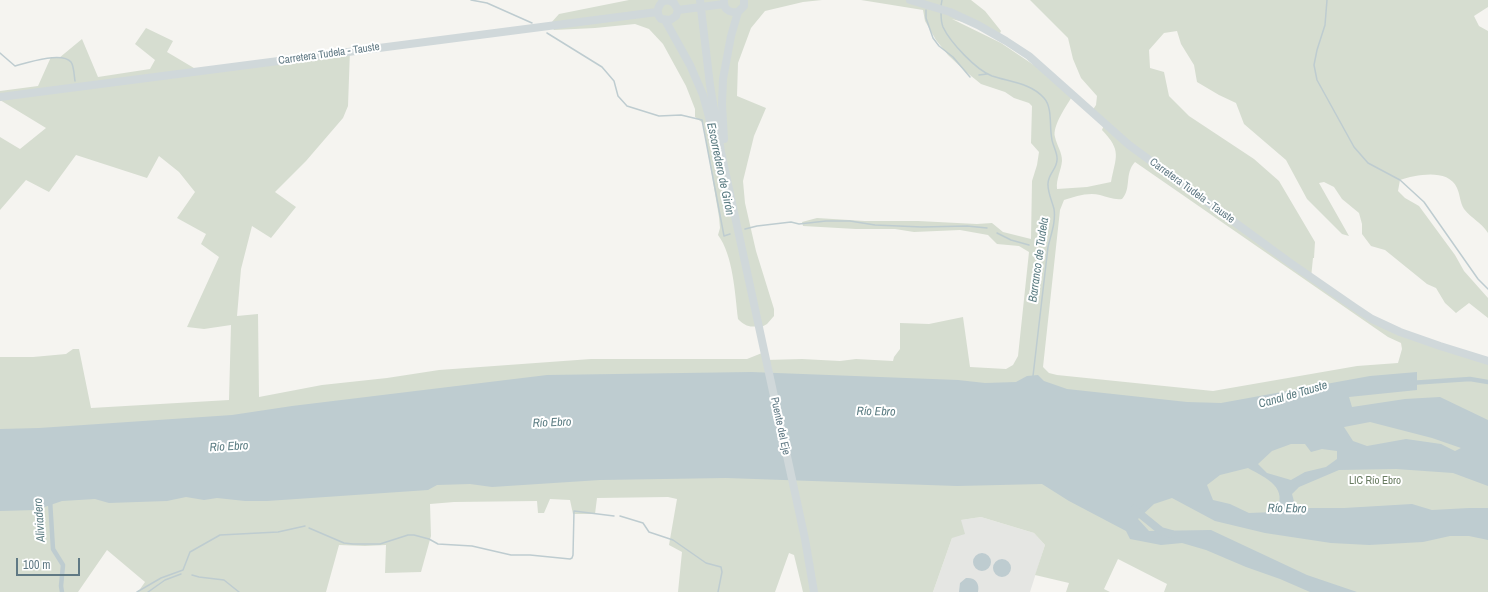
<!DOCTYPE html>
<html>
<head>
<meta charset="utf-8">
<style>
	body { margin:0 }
	#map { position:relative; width:1488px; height:592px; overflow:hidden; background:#f5f4f0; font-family:"Archivo Narrow",sans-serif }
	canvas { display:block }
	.scale { position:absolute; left:16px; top:558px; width:64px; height:18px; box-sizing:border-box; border:2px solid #607984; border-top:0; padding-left:5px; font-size:12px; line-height:14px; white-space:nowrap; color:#607984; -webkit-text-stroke:3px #fff; paint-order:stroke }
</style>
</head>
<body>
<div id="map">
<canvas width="1488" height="592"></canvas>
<div class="scale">100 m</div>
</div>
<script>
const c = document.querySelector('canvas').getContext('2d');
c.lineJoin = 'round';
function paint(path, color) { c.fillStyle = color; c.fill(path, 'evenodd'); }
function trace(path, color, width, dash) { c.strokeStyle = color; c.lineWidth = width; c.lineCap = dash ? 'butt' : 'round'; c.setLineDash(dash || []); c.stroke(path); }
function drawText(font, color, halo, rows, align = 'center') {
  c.font = font + ' "Archivo Narrow",sans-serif'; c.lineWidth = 4; c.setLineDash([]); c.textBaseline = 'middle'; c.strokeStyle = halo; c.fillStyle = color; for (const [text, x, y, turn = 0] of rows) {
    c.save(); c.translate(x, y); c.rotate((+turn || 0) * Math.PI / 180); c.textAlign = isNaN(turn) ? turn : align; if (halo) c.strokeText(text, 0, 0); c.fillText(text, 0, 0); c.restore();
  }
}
const built = new Path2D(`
	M 981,517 L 1034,533 L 1045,545 L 1030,592 L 933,592 L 952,538 L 961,520 Z`);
const green = new Path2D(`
	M 629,0 L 822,0 L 803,2 L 765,11 L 751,28 L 738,63 L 737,96 L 766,108 L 754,136 L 743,181 L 745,203 L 756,251 L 774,309 L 774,316 L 767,324 L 758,329 L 758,326 C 749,328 744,325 738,319 C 735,293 733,255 718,235 L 720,228 L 719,217 L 703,123 L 695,117 L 695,109 L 686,86 L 663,44 L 649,29 L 635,24 L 595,28 L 554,30 L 550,24 L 559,14 Z
	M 861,0 L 971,0 L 985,11 L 1001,31 L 998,38 L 970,24 L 952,19 L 1001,43 L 1053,78 L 1073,95 C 1067,105 1052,126 1055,137 C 1057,146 1062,152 1062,161 C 1061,171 1056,179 1057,189 L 1087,187 L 1111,182 C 1116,156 1122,151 1102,130 L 1104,125 L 1090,114 L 1096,105 L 1097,96 L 1081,78 L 1073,59 L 1068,38 L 1030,0 L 1488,0 L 1488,7 L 1474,16 L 1479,26 L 1488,31 L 1488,233 C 1481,222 1472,219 1464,209 C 1460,203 1460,194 1457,188 C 1448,168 1416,175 1400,180 L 1398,191 L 1405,198 L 1419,206 L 1455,255 L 1464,271 L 1488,298 L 1488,318 L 1469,303 L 1456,313 L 1445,303 L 1436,288 L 1427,284 L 1385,250 L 1371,246 L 1362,234 L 1362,224 L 1359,213 L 1342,199 L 1334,187 L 1324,182 L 1319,183 L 1349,236 L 1342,234 L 1307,199 L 1286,160 L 1244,124 L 1236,103 L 1219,95 L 1197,82 L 1194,65 L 1181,44 L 1177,31 L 1164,33 L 1149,50 L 1150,68 L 1164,72 L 1169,96 L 1189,116 L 1254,159 L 1279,181 L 1315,242 L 1314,258 L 1313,258 L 1311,278 L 1387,324 L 1488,361 L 1488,592 L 1164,592 L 1167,584 L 1118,559 L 1104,589 L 1110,592 L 1066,592 L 1069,583 L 1035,575 L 1045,545 L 1034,533 L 981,517 L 961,520 L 965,534 L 952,538 L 933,592 L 803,592 L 794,555 L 789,553 L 775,592 L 678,592 L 682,552 L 669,545 L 677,499 L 668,497 L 597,498 L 595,514 L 573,514 L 570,500 L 550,499 L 544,513 L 538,513 L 537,501 L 454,502 L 430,504 L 431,536 L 421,572 L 385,573 L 386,545 L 365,546 L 339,545 L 326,592 L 138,592 L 145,582 L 107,550 L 78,592 L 0,592 L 0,357 L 33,357 L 66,354 L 73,349 L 79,349 L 91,408 L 229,400 L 231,325 L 204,329 L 187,327 L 219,257 L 201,244 L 206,234 L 177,218 L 195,192 L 179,172 L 159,156 L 147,178 L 76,155 L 49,192 L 26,180 L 0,210 L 0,137 L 20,149 L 46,128 L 0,100 L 0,91 L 38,86 L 51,57 L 59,58 L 82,39 L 98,77 L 150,69 L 155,60 L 135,44 L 146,28 L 173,41 L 167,52 L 199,71 L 350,50 L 348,106 L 343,118 L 306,161 L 275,192 L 296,207 L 271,238 L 252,226 L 241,269 L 237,316 L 258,314 L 259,397 L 322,385 L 387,378 L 439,370 L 591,359 L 747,359 L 762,353 L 765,360 L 802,359 L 840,361 L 856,359 L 893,361 L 894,357 L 900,349 L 900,323 L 929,324 L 963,317 L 970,367 L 1006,369 L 1013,365 L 1018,356 L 1029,252 L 1019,246 L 997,244 L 988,235 L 960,230 L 914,232 L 895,229 L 856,229 L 803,226 L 802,222 L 817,218 L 865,221 L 918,221 L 977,224 L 992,223 L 1003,232 L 1031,239 L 1032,181 L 1037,165 L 1039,152 L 1031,143 L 1032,106 L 1029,103 L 1014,98 L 1005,92 L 981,84 L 965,71 L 948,55 L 936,40 L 925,21 L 923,10 ZM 1135,162 L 1359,317 L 1388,337 L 1401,343 L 1402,349 L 1398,363 L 1357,366 L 1213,391 L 1057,375 L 1049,373 L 1043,367 L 1060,210 L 1064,200 C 1075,197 1087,192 1100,195 C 1108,197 1114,200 1122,199 C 1132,188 1124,174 1135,162 Z`);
const water = new Path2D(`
	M 751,372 L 958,380 L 985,383 L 1016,382 L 1027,376 L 1038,375 L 1044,381 L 1067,389 L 1187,402 L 1221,403 L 1370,376 L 1417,372 L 1417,390 L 1349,397 L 1352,407 L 1405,399 L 1440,397 L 1488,420 L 1488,486 L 1453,473 L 1396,469 L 1339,470 L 1299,487 L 1292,494 L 1295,505 L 1306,508 L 1344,508 L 1412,504 L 1432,510 L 1469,508 L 1488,508 L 1488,540 L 1469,536 L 1450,536 L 1423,542 L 1369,545 L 1331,543 L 1265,533 L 1215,521 L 1172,498 L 1154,504 L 1138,519 L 1149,531 L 1211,530 L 1307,575 L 1357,592 L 1310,592 L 1280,579 L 1246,567 L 1206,550 L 1182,543 L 1161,545 L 1130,539 L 1126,531 L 1069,501 L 1042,484 L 957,486 L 726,478 L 600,480 L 492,487 L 470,484 L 437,485 L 428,490 L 267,501 L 245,501 L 217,498 L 204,500 L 186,497 L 167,501 L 109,503 L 95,499 L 62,501 L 36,510 L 0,511 L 0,429 L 39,428 L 232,415 L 292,406 L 547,375 ZM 1370,422 L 1432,438 L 1461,448 L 1455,451 L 1441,444 L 1406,439 L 1367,446 L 1353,441 L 1344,427 ZM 1291,444 L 1305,444 L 1311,452 L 1322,449 L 1337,451 L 1337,459 L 1326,467 L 1305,472 L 1291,480 L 1267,473 L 1258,464 L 1272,451 ZM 1248,468 C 1266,478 1290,488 1275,512 L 1249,513 L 1230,504 L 1213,500 L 1207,485 L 1220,475 Z
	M973 562a9 9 0 1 1 18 0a9 9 0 1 1-18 0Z
	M993 568a9 9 0 1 1 18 0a9 9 0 1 1-18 0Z
	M 966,578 C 975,577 980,583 978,592 L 959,592 L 960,583 Z`);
const stream = new Path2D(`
	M 471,0 L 487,3 L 532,23
	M 1327,0 L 1325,25 L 1317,50 L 1314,65 L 1317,80 L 1354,147 L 1368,163 L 1400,180 L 1424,202 L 1478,279 L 1488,289
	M 941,6 L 942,0
	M 926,10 L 926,18 L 933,38 L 939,46 L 953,57 L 970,77
	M 941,12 C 941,17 941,22 943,27 C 950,42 976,70 992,76 C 1010,82 1031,83 1044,98 C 1053,108 1049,127 1052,140 C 1053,146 1058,154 1057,160 C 1057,169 1047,175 1048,185 C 1048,193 1052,201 1054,209 C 1056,222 1051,234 1048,247 L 1033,376
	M 547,33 L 602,67 L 614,81 L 618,96 L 627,106 L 659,116 L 681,115 L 702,120 L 724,236 L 730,234
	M 0,53 L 15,66 C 26,63 62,51 71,62 C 74,66 74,75 75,81
	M 979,75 L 987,74
	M 745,229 L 757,226 L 791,222 L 799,224 L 826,221 L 850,221 L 875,225 L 922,227 L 967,226 L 987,228
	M 997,233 L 1011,240 L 1029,245
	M 620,516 L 643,523 L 649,532 L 673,540 L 706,563 L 721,567 L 722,572 L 718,592
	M 309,528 L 344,543 L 353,544 L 380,544 L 408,535 L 414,535 L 429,539 L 438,544 L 472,546 L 511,555 L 530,555 L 570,559 L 572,558 L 573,555 L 574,511 L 614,516
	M 192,575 L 199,577 L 224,580 L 239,592
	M 137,592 L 161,578 L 183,570 L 190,552 L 220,535 L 278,532 L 305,526
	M 148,592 L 165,580 L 181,574`);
const canal = new Path2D(`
	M 1410,383 L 1470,379 L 1488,382
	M 50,500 L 53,549 L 63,565 L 61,586 L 62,592`);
const river = new Path2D(`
	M 1134,509 L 1161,531 L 1172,534`);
const primary = new Path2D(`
	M 700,0 L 710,85 L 721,152 L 805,539 L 814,592
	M 724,0 C 723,9 729,13 738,12
	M 910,0 L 950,12 L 978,25 L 1006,41 L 1029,56 L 1129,145 L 1289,262 L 1354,307 L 1372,319 L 1400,332 L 1440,346 L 1488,361
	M 664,1 L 668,0 L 674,3 L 678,10 L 676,16 L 670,20 L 661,19 C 655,12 658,6 664,0
	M 678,10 L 724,4
	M 665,20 L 690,65 L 703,95 L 712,128
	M 0,97 L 657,12
	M 724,139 L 722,104 L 723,79 L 731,36 L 738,12 L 744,6 L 744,0`);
const streetNames = [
	["Carretera Tudela - Tauste",329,54,-8],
	["Carretera Tudela - Tauste",1192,191,36],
	["Puente del Eje",780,426,78]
];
const parkNames = [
	["LIC Río Ebro",1375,481]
];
const waterNames = [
	["Escorredero de Girón",720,169,78],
	["Barranco de Tudela",1039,260,-82],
	["Canal de Tauste",1293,395,-16],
	["Río Ebro",876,412,1],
	["Río Ebro",552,423,-2],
	["Río Ebro",229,447,-3],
	["Río Ebro",1287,509,1],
	["Aliviadero",40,520,-94]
];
paint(built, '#e5e6e3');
paint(green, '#d6ddd0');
paint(water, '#beccd0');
trace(stream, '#beccd0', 1.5);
trace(canal, '#beccd0', 4.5);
trace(river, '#beccd0', 8);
trace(primary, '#d0d8da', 8);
drawText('11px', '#607984', '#fff', streetNames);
drawText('11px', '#687b60', '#fff', parkNames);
drawText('italic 12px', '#5b7c82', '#fff', waterNames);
</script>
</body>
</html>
